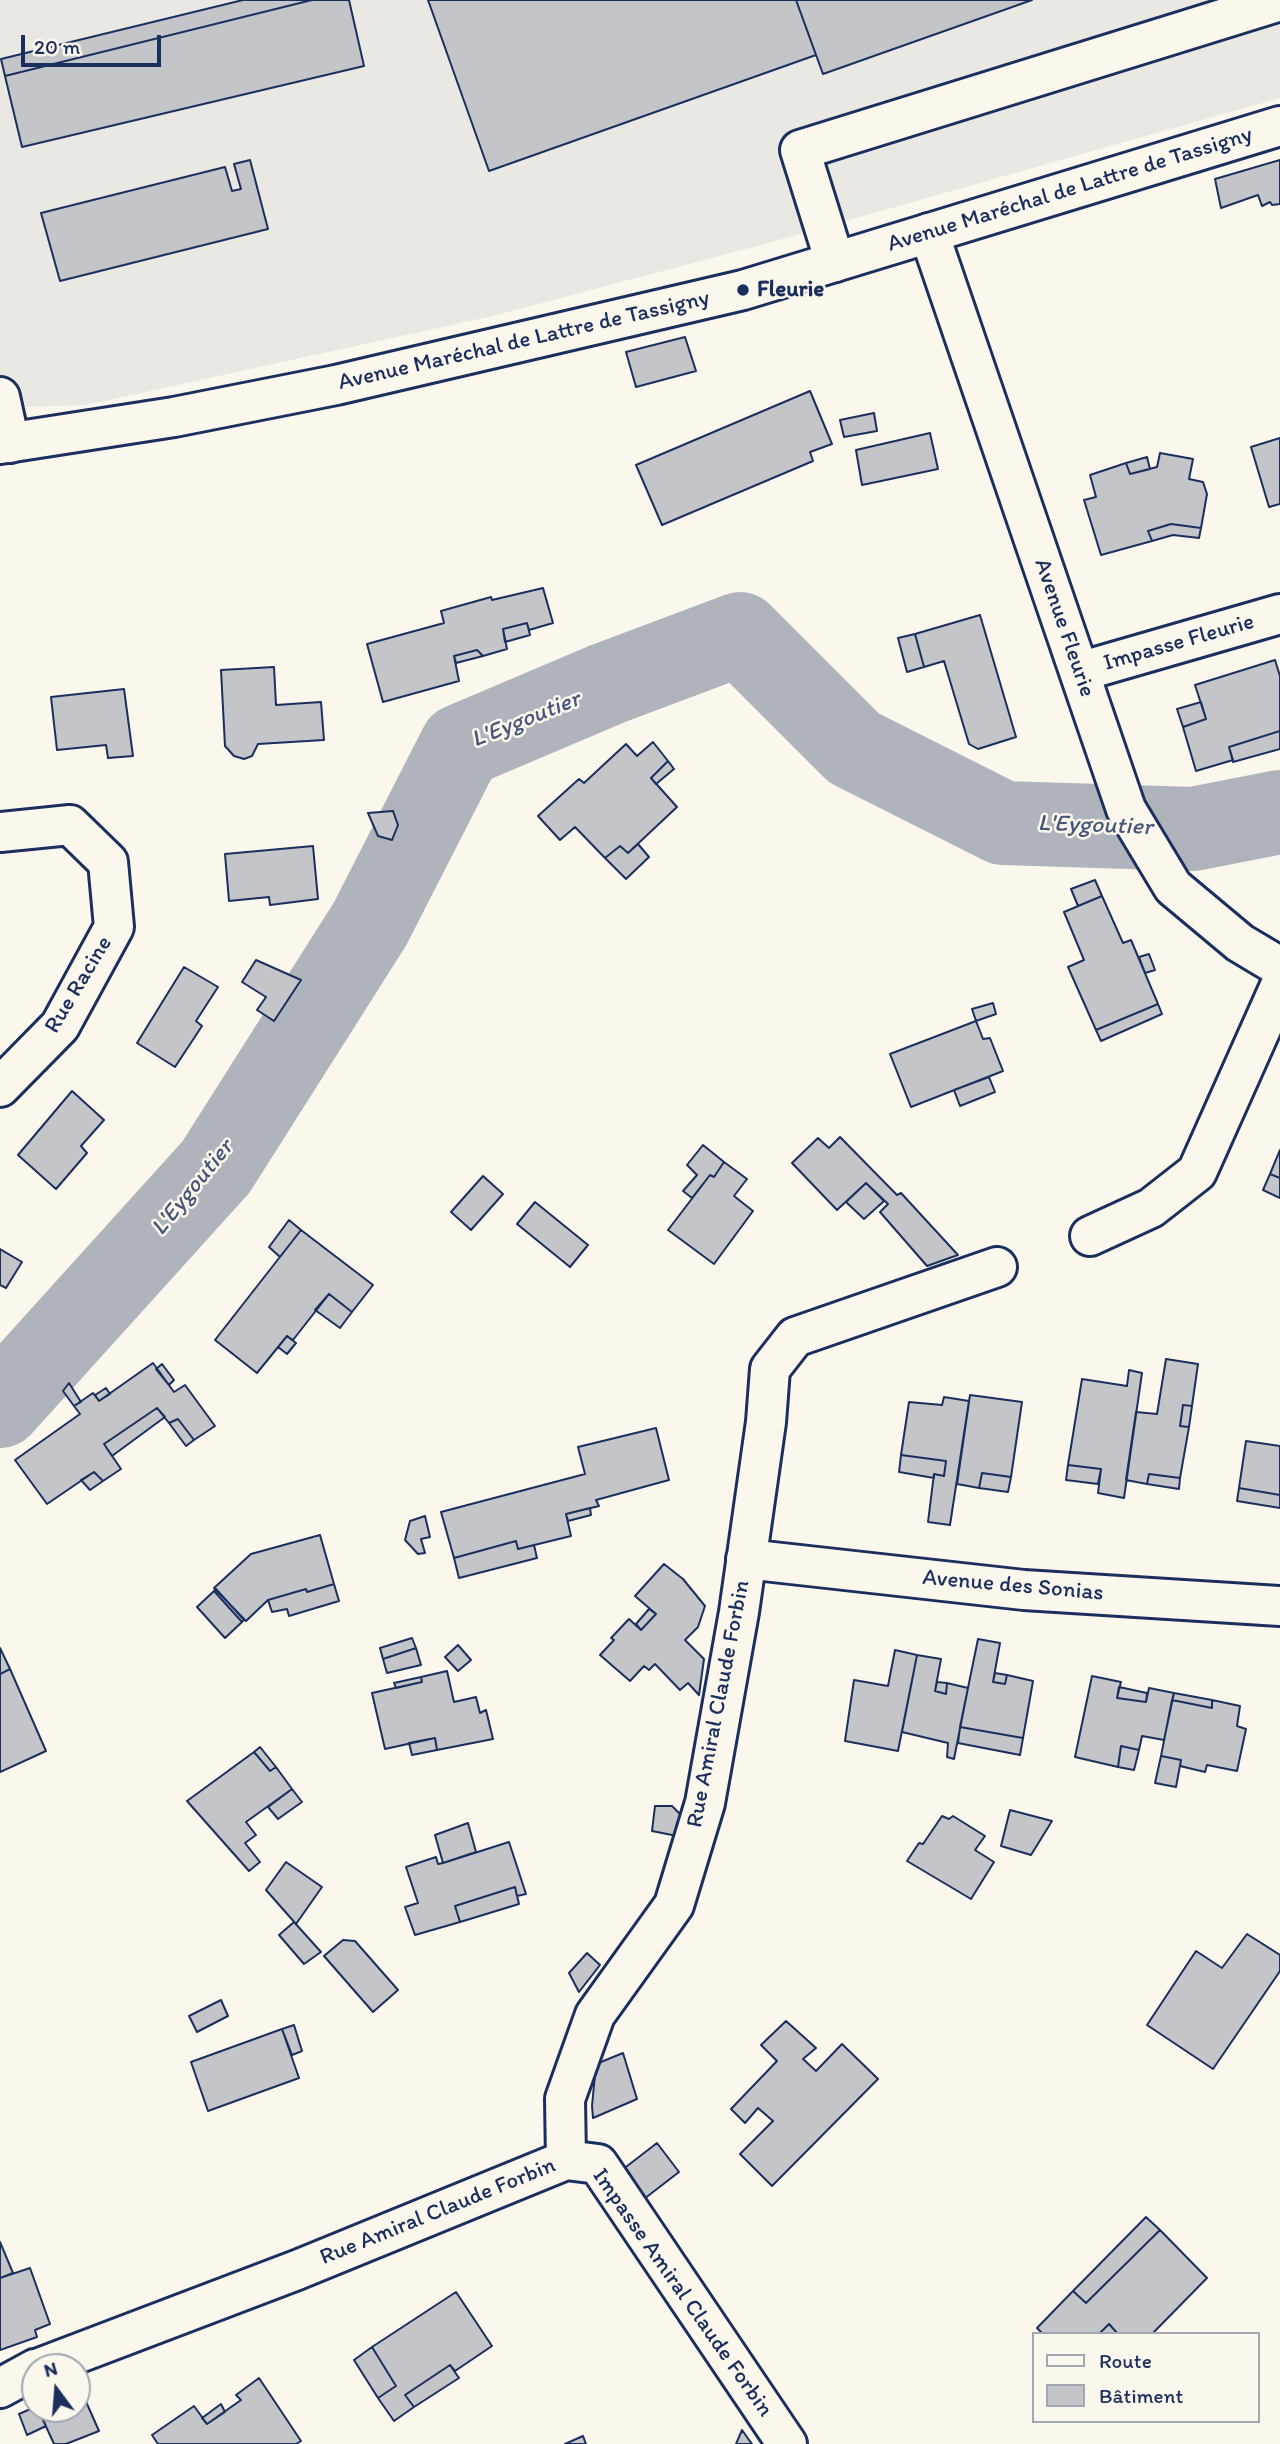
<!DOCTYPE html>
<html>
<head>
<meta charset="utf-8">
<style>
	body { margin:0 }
	#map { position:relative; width:1280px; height:2444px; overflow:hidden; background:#fbf7ec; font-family:Itim,sans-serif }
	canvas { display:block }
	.legend { position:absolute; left:1032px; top:2332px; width:228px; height:91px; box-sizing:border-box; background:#fbf7ec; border:2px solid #a1a7b3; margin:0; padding:9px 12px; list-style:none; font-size:21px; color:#1b2f5e }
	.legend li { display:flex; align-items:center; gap:14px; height:35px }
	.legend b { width:35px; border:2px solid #a1a7b3 }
	.north { position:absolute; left:21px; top:2353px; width:70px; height:70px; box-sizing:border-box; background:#fbf7ec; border:2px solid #a1a7b3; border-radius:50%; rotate:344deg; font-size:19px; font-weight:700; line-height:28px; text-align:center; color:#1b2f5e }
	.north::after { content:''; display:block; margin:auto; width:24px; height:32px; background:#1b2f5e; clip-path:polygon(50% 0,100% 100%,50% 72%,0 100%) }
	.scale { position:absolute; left:21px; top:35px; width:140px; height:32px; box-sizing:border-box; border:4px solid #1b2f5e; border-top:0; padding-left:9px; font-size:21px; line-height:24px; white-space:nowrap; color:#1b2f5e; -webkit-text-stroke:5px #fbf7ec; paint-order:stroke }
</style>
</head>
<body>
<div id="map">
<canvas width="1280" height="2444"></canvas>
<ul class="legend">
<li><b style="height:9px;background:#fbf7ec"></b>Route</li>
<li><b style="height:19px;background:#c3c5c9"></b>Bâtiment</li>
</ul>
<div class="north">N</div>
<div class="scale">20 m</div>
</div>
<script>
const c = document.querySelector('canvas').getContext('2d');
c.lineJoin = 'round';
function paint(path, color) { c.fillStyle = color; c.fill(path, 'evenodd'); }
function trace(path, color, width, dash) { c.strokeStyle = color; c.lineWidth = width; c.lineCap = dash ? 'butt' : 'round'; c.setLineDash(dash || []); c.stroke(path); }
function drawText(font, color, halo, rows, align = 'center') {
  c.font = font + ' Itim,sans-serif'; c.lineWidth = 5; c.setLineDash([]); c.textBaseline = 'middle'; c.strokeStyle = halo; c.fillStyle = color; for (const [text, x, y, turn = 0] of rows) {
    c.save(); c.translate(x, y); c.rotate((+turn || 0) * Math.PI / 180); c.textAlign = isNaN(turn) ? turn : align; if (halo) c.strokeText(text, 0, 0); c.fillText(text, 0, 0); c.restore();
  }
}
const built = new Path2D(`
	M 0,0 L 1280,0 L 1280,98 L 761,245 L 493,316 L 86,405 L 0,408 Z`);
const river = new Path2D(`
	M 0,1406 L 216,1167 L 370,924 L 461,746 L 607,684 L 740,634 L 854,748 L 1003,823 L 1193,829 L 1280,812`);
const building = new Path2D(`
	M 243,0 L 312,0 L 5,76 L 1,59 Z
	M 312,0 L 349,0 L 364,66 L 22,147 L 5,76 Z
	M 428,0 L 796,0 L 816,55 L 489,171 Z
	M 796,0 L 1032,0 L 823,74 Z
	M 250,160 L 268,229 L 60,281 L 41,213 L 225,167 L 232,191 L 241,189 L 234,164 Z
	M 1280,160 L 1280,204 L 1272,205 L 1270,202 L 1262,206 L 1258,195 L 1221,208 L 1215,179 Z
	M 685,337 L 696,371 L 636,387 L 626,352 Z
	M 810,391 L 832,444 L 810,452 L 813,461 L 662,525 L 636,465 Z
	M 874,413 L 877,431 L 844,437 L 840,420 Z
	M 930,433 L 938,469 L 862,485 L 856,450 Z
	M 1280,438 L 1280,504 L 1269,507 L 1251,447 Z
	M 1160,453 L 1193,459 L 1189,479 L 1203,482 L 1207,494 L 1201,528 L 1171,524 L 1148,531 L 1152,541 L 1101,555 L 1084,500 L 1096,497 L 1090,475 L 1126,463 L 1130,474 L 1157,467 Z
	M 1147,457 L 1150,469 L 1130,474 L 1126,463 Z
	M 1171,524 L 1201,528 L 1199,538 L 1173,535 L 1152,541 L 1148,531 Z
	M 543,588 L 553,623 L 529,630 L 527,623 L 503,629 L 507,649 L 483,656 L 477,650 L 454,656 L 459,681 L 383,702 L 367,644 L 444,623 L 441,611 L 491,597 L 492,600 Z
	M 980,615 L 1016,737 L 978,749 L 969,744 L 944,661 L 924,667 L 915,634 Z
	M 527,623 L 530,635 L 505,642 L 503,629 Z
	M 915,634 L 924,667 L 907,672 L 898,638 Z
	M 477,650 L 483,656 L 456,663 L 454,656 Z
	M 1275,660 L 1280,676 L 1280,731 L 1229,747 L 1233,760 L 1196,771 L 1183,727 L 1206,719 L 1195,685 Z
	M 274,667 L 276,705 L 321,702 L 324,740 L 258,744 L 252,756 L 244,759 L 234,756 L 225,746 L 221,670 Z
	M 124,689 L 133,756 L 108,758 L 106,745 L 57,750 L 51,697 Z
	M 1201,702 L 1206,719 L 1183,727 L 1177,709 Z
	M 1280,731 L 1280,749 L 1233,762 L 1229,747 Z
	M 653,742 L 668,761 L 651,778 L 677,807 L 628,853 L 620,846 L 605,858 L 575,827 L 560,840 L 538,816 L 579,779 L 584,783 L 626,744 L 637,756 Z
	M 668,761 L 674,769 L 656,784 L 651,778 Z
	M 393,811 L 398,825 L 392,840 L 378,836 L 368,813 Z
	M 638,844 L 649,857 L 626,879 L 605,858 L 620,846 L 628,853 Z
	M 313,846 L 318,899 L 270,905 L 269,897 L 229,901 L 225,854 Z
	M 1095,880 L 1102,896 L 1078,906 L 1071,889 Z
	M 1102,896 L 1123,943 L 1131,940 L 1158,1004 L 1096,1030 L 1068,967 L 1084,960 L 1064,912 Z
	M 1149,954 L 1155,970 L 1145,973 L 1139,957 Z
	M 256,960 L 301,980 L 274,1021 L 257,1010 L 266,997 L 242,982 Z
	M 184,967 L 218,987 L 196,1021 L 202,1026 L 175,1067 L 137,1043 Z
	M 993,1003 L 996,1014 L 976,1021 L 972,1009 Z
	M 1158,1004 L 1162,1014 L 1101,1041 L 1096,1030 Z
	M 976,1021 L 983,1039 L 990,1038 L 1003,1071 L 911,1107 L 890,1054 Z
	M 989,1077 L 995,1092 L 960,1106 L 954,1090 Z
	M 72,1091 L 104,1120 L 81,1146 L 87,1153 L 56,1189 L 18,1155 Z
	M 840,1137 L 897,1195 L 901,1193 L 958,1255 L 927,1266 L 880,1212 L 888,1204 L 866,1183 L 837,1210 L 792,1163 L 818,1138 L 829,1148 Z
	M 703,1145 L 724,1162 L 714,1177 L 710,1175 L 692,1198 L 683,1191 L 697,1175 L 687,1165 Z
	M 1280,1150 L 1280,1178 L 1270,1174 Z
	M 724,1162 L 747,1179 L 734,1196 L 753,1211 L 714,1264 L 668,1230 L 710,1175 L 714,1177 Z
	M 1270,1174 L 1280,1178 L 1280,1198 L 1263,1190 Z
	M 483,1176 L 503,1194 L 471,1230 L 451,1212 Z
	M 866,1183 L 884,1201 L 864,1219 L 846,1202 Z
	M 535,1202 L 588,1245 L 570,1267 L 517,1224 Z
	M 289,1220 L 301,1230 L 280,1257 L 269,1247 Z
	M 301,1230 L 373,1285 L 352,1312 L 329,1294 L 293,1340 L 287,1336 L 257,1373 L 215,1340 Z
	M 0,1249 L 22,1262 L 6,1288 L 0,1285 Z
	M 329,1294 L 352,1312 L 340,1328 L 315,1310 Z
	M 287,1336 L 296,1343 L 287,1354 L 278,1347 Z
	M 1166,1359 L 1198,1364 L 1192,1406 L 1183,1405 L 1180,1426 L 1189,1427 L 1180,1478 L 1149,1474 L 1147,1484 L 1126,1480 L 1136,1412 L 1157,1414 Z
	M 153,1363 L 174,1392 L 185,1385 L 215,1426 L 194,1440 L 178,1419 L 169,1423 L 157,1408 L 104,1444 L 121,1469 L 103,1481 L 94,1472 L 47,1504 L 15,1460 L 80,1414 L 74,1406 L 93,1393 L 99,1401 Z
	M 162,1364 L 174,1380 L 169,1385 L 156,1369 Z
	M 1129,1370 L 1142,1373 L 1124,1498 L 1098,1493 L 1101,1469 L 1068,1465 L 1082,1379 L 1127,1386 Z
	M 69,1383 L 81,1402 L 74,1406 L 63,1391 Z
	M 106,1388 L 110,1394 L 99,1401 L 95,1395 Z
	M 970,1395 L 1022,1402 L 1011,1477 L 982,1473 L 979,1488 L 957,1484 Z
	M 944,1397 L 969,1401 L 950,1525 L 928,1522 L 934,1474 L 944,1476 L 946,1461 L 901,1455 L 909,1402 L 942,1405 Z
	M 1183,1405 L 1192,1406 L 1189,1427 L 1180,1426 Z
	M 157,1408 L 165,1417 L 112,1456 L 104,1444 Z
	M 178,1419 L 194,1440 L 186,1446 L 169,1423 Z
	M 656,1428 L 669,1480 L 596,1500 L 599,1506 L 566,1514 L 571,1536 L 518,1549 L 516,1541 L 454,1558 L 441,1512 L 585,1474 L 578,1447 Z
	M 1246,1441 L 1280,1446 L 1280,1495 L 1239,1488 Z
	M 901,1455 L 946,1461 L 944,1476 L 934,1474 L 934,1478 L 899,1472 Z
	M 1068,1465 L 1101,1469 L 1098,1484 L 1066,1480 Z
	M 94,1472 L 103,1481 L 90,1490 L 81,1480 Z
	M 982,1473 L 1011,1477 L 1008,1492 L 979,1488 Z
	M 1149,1474 L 1180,1478 L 1179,1489 L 1147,1484 Z
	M 1239,1488 L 1280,1495 L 1280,1508 L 1237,1501 Z
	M 590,1508 L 591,1515 L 568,1521 L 566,1514 Z
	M 425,1516 L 430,1537 L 421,1539 L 425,1553 L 418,1554 L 405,1540 L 410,1521 Z
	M 320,1535 L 334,1584 L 307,1592 L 306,1589 L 268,1600 L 246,1621 L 214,1588 L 251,1554 Z
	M 516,1541 L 518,1549 L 534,1545 L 537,1558 L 459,1578 L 454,1558 Z
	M 664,1564 L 683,1579 L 705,1606 L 698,1627 L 685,1640 L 704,1659 L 699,1695 L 688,1683 L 680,1690 L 655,1664 L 649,1670 L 644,1666 L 630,1681 L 600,1655 L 614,1640 L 611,1638 L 629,1619 L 641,1630 L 656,1614 L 635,1596 Z
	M 334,1584 L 339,1601 L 289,1616 L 287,1609 L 272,1612 L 268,1600 L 306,1589 L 307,1592 Z
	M 216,1589 L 244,1620 L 242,1622 L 214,1591 Z
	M 214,1591 L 242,1622 L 225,1638 L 197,1607 Z
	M 649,1609 L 656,1614 L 641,1630 L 636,1624 Z
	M 412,1638 L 416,1648 L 383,1659 L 380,1648 Z
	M 978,1639 L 1000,1643 L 993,1682 L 1005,1684 L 1007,1675 L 1033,1681 L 1023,1738 L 960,1727 Z
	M 458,1645 L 471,1660 L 458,1671 L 445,1657 Z
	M 0,1648 L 10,1669 L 0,1674 Z
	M 416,1648 L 421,1665 L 387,1673 L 383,1659 Z
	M 895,1650 L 917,1655 L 898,1751 L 845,1741 L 854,1680 L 888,1686 Z
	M 917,1655 L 941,1659 L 935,1691 L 946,1694 L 947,1683 L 968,1688 L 954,1759 L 947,1757 L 948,1743 L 902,1732 Z
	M 10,1669 L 46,1751 L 0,1772 L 0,1674 Z
	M 447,1671 L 454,1702 L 476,1697 L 480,1713 L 486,1710 L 493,1739 L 437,1750 L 435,1738 L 385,1749 L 372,1693 L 422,1682 L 421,1677 Z
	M 995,1673 L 1007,1675 L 1005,1684 L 993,1682 Z
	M 1092,1676 L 1121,1682 L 1117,1698 L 1146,1702 L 1149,1688 L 1174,1693 L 1164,1740 L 1142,1736 L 1139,1750 L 1121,1746 L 1118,1767 L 1075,1757 Z
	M 421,1677 L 422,1682 L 396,1688 L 394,1683 Z
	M 937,1682 L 947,1683 L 946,1694 L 935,1691 Z
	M 1119,1687 L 1147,1693 L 1146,1702 L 1117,1698 Z
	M 1174,1693 L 1212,1700 L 1212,1708 L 1172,1700 Z
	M 1172,1700 L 1212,1708 L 1212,1700 L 1240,1706 L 1237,1726 L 1246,1729 L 1237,1771 L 1207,1765 L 1205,1772 L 1180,1766 L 1181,1760 L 1161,1756 Z
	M 960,1727 L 1023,1738 L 1020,1755 L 958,1743 Z
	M 435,1738 L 437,1750 L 412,1755 L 409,1743 Z
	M 1121,1746 L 1139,1750 L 1134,1770 L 1118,1767 Z
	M 260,1747 L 276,1767 L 270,1771 L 254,1752 Z
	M 254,1752 L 270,1771 L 276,1767 L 292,1789 L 246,1822 L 256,1835 L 245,1843 L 260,1862 L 249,1871 L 187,1801 Z
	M 1161,1756 L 1181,1760 L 1176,1787 L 1155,1783 Z
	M 292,1789 L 302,1802 L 278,1819 L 268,1807 Z
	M 655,1806 L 672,1806 L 682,1816 L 677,1836 L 652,1831 Z
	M 1010,1810 L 1052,1821 L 1031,1855 L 1001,1846 Z
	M 942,1816 L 949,1819 L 953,1816 L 985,1836 L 975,1850 L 994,1862 L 971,1899 L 907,1861 L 919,1843 L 923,1844 Z
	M 468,1823 L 476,1852 L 443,1863 L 435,1835 Z
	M 509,1842 L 526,1894 L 517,1896 L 515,1887 L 455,1906 L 460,1922 L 415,1935 L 405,1907 L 418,1903 L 406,1867 L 436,1857 L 438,1864 L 443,1863 Z
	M 286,1862 L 322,1887 L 296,1924 L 266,1890 Z
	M 515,1887 L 519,1904 L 460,1922 L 455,1906 Z
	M 294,1922 L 321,1952 L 304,1964 L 279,1935 Z
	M 1247,1934 L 1280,1955 L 1280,1971 L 1213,2069 L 1147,2025 L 1196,1951 L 1222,1968 Z
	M 343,1940 L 355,1941 L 398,1990 L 373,2012 L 324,1956 Z
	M 587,1953 L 600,1965 L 579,1992 L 569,1973 Z
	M 221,2000 L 228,2016 L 197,2032 L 189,2016 Z
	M 786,2021 L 816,2048 L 803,2059 L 816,2071 L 842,2044 L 878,2079 L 772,2186 L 740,2154 L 773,2121 L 758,2108 L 745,2123 L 731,2109 L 777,2061 L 761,2045 Z
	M 294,2025 L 302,2051 L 292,2055 L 282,2029 Z
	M 282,2029 L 299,2078 L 208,2111 L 191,2062 Z
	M 623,2053 L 637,2099 L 593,2118 L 592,2106 L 596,2064 Z
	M 657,2143 L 679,2172 L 644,2199 L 622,2170 Z
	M 1146,2217 L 1160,2230 L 1086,2303 L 1073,2291 Z
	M 1160,2230 L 1207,2278 L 1152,2334 L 1118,2334 L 1109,2324 L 1099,2334 L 1043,2334 L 1037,2328 L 1073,2291 L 1086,2303 Z
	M 0,2242 L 13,2273 L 0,2278 Z
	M 30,2268 L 50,2324 L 35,2330 L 37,2337 L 0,2350 L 0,2278 Z
	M 456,2292 L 492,2346 L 455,2371 L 450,2365 L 405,2395 L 414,2407 L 394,2421 L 378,2398 L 396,2386 L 372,2347 Z
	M 1109,2324 L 1118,2334 L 1099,2334 Z
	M 372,2347 L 396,2386 L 378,2398 L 354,2360 Z
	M 450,2365 L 459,2378 L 414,2407 L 405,2395 Z
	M 259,2378 L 301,2441 L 296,2444 L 158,2444 L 152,2435 L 194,2406 L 207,2424 L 241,2400 L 236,2395 Z
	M 80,2388 L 99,2431 L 66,2444 L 54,2444 L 38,2409 L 77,2409 L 77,2389 Z
	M 221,2404 L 225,2412 L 207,2424 L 202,2418 Z
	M 35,2407 L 35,2409 L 38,2409 L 46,2426 L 27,2435 L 19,2414 Z
	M 742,2430 L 752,2444 L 736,2444 Z
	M 583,2436 L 586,2444 L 565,2444 Z`);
const minor = new Path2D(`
	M 929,233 L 1126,809 L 1173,887 L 1240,943 L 1280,967
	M 835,262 L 800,150 L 1280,1
	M 0,397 L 10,443
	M 1079,672 L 1280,614
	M 0,832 L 70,825 L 108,862 L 114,927 L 60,1026 L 0,1087
	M 1090,1236 L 1151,1208 L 1197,1172 L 1280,986
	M 746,1559 L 1024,1590 L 1280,1606
	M 566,2160 L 565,2099 L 595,2015 L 674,1905 L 705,1803 L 739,1612 L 766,1422 L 770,1369 L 795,1337 L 997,1267
	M 42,2367 L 297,2270 L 566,2160 L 598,2164 L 787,2444
	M 0,2388 L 35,2369`);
const major = new Path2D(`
	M 0,444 L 174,417 L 336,385 L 743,290 L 1280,126`);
const markers = [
	[743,290,7,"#1b2f5e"]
];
const streetNames = [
	["Avenue Maréchal de Lattre de Tassigny",1070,190,-17],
	["Avenue Maréchal de Lattre de Tassigny",524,341,-13],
	["Avenue Fleurie",1064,628,71],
	["Impasse Fleurie",1179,643,-16],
	["Rue Racine",79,985,-59],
	["Avenue des Sonias",1013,1586,5],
	["Rue Amiral Claude Forbin",719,1704,-79],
	["Rue Amiral Claude Forbin",438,2212,-22],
	["Impasse Amiral Claude Forbin",682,2293,55]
];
const poiNames = [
	["Fleurie",757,290]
];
const waterNames = [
	["L'Eygoutier",526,720,-22],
	["L'Eygoutier",1095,826,2],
	["L'Eygoutier",193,1188,-51]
];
paint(built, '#eae8e2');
trace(river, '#afb3bb', 84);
paint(building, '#c3c5c9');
trace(building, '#1b2f5e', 2);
trace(minor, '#1b2f5e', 44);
trace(major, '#1b2f5e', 44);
trace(minor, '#fbf7ec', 38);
trace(major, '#fbf7ec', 38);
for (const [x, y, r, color] of markers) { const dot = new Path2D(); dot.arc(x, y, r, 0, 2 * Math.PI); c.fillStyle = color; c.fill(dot); trace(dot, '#fbf7ec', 2.5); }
drawText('23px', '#1b2f5e', '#fbf7ec', streetNames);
drawText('bold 23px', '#1b2f5e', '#fbf7ec', poiNames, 'left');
drawText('italic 24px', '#47577a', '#fbf7ec', waterNames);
</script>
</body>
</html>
